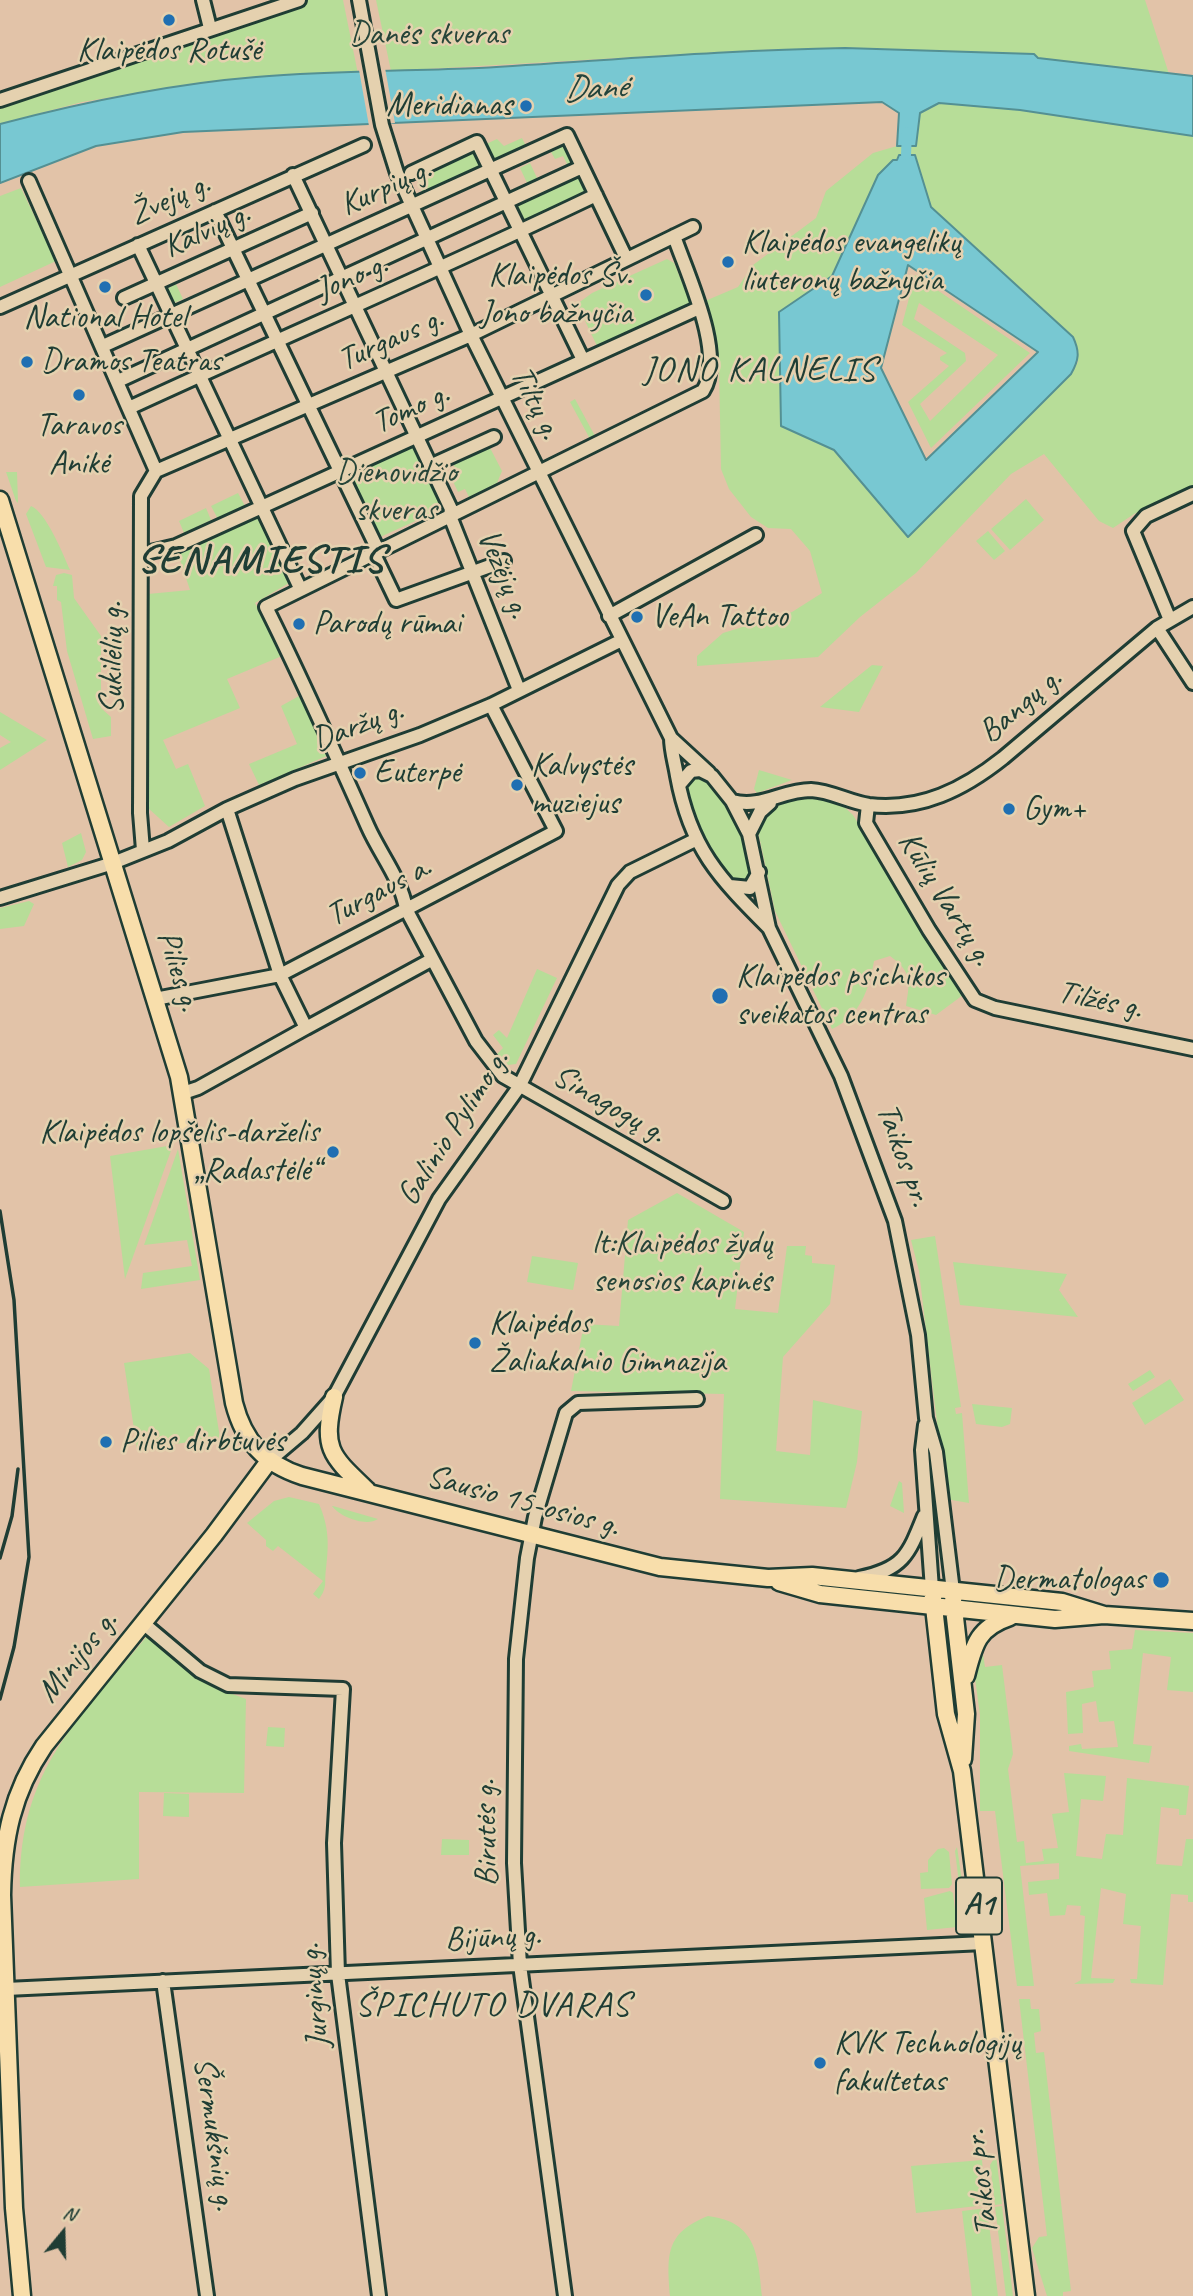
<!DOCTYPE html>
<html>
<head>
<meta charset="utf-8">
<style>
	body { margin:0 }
	#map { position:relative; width:1193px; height:2296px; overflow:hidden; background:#e2c3a8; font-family:Caveat,sans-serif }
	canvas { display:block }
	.north { position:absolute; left:28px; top:2198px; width:70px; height:70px; -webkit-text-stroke:5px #e5d1af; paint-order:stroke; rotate:19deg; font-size:19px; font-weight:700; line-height:28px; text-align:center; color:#1f3d34 }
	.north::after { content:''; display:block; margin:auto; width:24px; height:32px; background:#1f3d34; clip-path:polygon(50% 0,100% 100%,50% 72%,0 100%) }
</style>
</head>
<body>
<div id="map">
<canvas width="1193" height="2296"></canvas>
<div class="north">N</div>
</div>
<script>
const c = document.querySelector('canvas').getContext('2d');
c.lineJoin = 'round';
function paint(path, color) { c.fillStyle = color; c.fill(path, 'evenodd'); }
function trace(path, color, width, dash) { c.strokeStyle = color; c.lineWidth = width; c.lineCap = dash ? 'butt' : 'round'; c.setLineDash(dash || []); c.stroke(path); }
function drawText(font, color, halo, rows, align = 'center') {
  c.font = font + ' Caveat,sans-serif'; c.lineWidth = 5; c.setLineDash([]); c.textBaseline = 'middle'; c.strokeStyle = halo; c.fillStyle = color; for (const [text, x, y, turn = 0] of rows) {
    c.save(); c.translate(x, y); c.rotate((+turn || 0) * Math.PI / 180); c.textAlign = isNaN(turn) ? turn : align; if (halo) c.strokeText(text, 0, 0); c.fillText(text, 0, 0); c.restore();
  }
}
const green = new Path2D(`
	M 299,0 L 343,0 L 358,74 L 198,83 L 82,102 L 0,124 L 0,100 Z
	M 376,0 L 1145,0 L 1169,74 L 1038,58 L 1034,54 L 845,48 L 758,50 L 391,71 Z
	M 939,103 L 1020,110 L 1193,136 L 1193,487 L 1134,514 L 1113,528 L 1099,521 L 1044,454 L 1011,474 L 916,573 L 860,617 L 818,657 L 697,666 L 697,656 L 723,633 L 792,612 L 822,593 L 810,551 L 791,529 L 768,528 L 751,517 L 729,489 L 721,469 L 719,366 L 705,301 L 738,287 L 753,265 L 816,218 L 826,191 L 873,153 L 897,146 L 916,146 L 920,113 ZM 899,155 L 915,155 L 930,207 L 1073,337 L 1078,362 L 1071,374 L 908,537 L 834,450 L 781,426 L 779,312 L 832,276 Z
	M 522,138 L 527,148 L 494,164 L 484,145 L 497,139 L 504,146 Z
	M 567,144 L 576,163 L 560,171 L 559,168 L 567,164 L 563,156 L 555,159 L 551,152 Z
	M 475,149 L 483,168 L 424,195 L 416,176 Z
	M 530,163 L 538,180 L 528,185 L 520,168 Z
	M 581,176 L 589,194 L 523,226 L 514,207 Z
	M 21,188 L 56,261 L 0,287 L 0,196 Z
	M 667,259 L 674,263 L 691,304 L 598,348 L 577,304 L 592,293 Z
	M 915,275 L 1030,353 L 931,448 L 908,402 L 949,366 L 940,360 L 940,357 L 947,353 L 902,325 ZM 919,303 L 998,355 L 930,421 L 920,404 L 966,361 L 965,353 L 914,319 Z
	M 176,284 L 183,299 L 172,304 L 165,290 Z
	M 575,399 L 595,436 L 590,439 L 570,402 Z
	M 415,444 L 444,508 L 378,538 L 349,476 Z
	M 488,444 L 502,471 L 497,483 L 469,497 L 465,489 L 458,492 L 449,473 L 456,470 L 451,459 Z
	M 6,472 L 17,472 L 18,503 L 16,501 Z
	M 238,493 L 245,506 L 218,519 L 211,506 Z
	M 1026,499 L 1044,520 L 1010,550 L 991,529 Z
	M 31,506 C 46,512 63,554 70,570 L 46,567 L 26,514 Z
	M 206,508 L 211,520 L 184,533 L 179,521 Z
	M 261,513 L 284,563 L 289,583 L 255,603 L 282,656 L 227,679 L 240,708 L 163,740 L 176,769 L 188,764 L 205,806 L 169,827 L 148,808 L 148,594 L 190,590 L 177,551 Z
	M 988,531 L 1005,551 L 994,560 L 976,541 Z
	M 64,573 L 72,575 L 74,598 L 101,636 L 101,708 L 111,717 L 111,736 L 93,739 L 67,651 L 61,602 L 57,600 L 57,586 L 53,586 L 56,575 Z
	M 872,665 L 883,666 L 859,712 L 820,707 Z
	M 299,696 L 329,755 L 259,785 L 249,764 L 297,744 L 281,706 Z
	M 0,712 L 47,740 L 0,770 L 0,748 L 11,742 L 0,735 Z
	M 759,770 L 792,780 L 757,793 L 754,789 Z
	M 695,774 C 730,785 750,843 751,877 L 746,883 L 734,882 C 706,852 694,824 685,785 Z
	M 811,795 L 839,802 L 853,815 L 963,995 L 936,1015 L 906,1006 C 910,981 912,972 890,956 L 874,961 C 869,990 860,1016 832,1029 L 775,911 L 758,831 C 760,807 791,798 811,795 Z
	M 81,833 L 86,852 L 82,860 L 68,867 L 62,843 Z
	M 29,901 L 34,904 L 24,926 L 0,929 L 0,908 Z
	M 537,969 L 557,978 L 516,1064 L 508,1065 L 497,1054 L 503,1048 L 493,1035 L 499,1030 L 507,1038 Z
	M 173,1145 L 125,1279 L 110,1156 Z
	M 178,1149 L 200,1280 L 141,1289 L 143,1273 L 192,1266 L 187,1240 L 144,1245 Z
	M 677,1193 L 744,1232 L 735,1309 L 778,1313 L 787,1246 L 806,1246 L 805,1255 L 812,1256 L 812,1263 L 835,1265 L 830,1304 L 783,1357 L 776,1451 L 810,1455 L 813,1400 L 862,1411 L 857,1462 L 846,1508 L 720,1499 L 724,1394 L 571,1391 L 584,1324 L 619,1326 L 628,1220 Z
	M 935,1236 L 961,1407 L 955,1408 L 956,1414 L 962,1413 L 969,1503 L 946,1499 L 919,1271 L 911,1240 Z
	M 532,1256 L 578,1263 L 573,1290 L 527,1282 Z
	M 953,1262 L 1067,1274 L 1059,1290 L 1078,1317 L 960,1305 Z
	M 190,1353 L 209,1369 L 220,1438 L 137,1449 L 124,1363 Z
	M 1150,1370 L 1155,1377 L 1133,1391 L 1128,1384 Z
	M 1170,1379 L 1184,1400 L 1145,1425 L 1132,1403 Z
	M 972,1404 L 1012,1408 L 1010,1424 L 1002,1427 L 976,1424 Z
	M 899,1481 L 902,1483 L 904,1513 L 890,1506 Z
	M 289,1497 L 319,1504 C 329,1527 329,1544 326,1569 C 324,1582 328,1587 319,1599 L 313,1594 L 323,1581 L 278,1546 L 273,1551 L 266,1546 L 266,1540 L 247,1523 L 274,1501 Z
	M 332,1506 L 333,1506 L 378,1519 C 366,1527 340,1517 332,1506 Z
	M 1135,1630 L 1193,1633 L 1193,1692 L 1167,1690 L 1171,1657 L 1143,1653 L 1133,1744 L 1152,1746 L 1149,1763 L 1069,1751 L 1069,1746 L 1081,1744 L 1082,1749 L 1118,1747 L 1114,1721 L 1099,1722 L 1096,1701 L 1082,1704 L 1083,1733 L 1068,1734 L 1066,1692 L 1094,1687 L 1092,1671 L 1111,1669 L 1109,1651 L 1132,1649 Z
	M 148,1635 L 211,1686 L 246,1699 L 244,1793 L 139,1792 L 139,1879 L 20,1887 C 19,1769 78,1720 148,1635 Z
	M 982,1648 L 985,1667 L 1002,1665 L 1013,1754 L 1008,1769 L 1017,1842 L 1024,1841 L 1026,1863 L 1044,1861 L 1042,1849 L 1058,1848 L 1052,1814 L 1069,1812 L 1064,1773 L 1106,1776 L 1103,1801 L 1081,1799 L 1076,1856 L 1102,1859 L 1106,1834 L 1123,1835 L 1127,1778 L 1189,1786 L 1186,1815 L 1179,1815 L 1179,1809 L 1161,1807 L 1156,1864 L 1182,1866 L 1186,1839 L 1193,1839 L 1193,1902 L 1188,1902 L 1188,1895 L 1171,1894 L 1163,1985 L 1131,1983 L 1130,1979 L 1137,1979 L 1141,1926 L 1123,1924 L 1126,1894 L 1101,1888 L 1091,1978 L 1115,1979 L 1113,1983 L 1074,1984 L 1081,1980 L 1085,1916 L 1080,1915 L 1081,1906 L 1067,1905 L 1065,1915 L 1050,1916 L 1047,1893 L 1029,1895 L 1028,1882 L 1059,1879 L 1059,1863 L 1020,1866 L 1034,1986 L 1017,1986 L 995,1811 L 980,1811 L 980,1715 L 973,1664 Z
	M 268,1727 L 285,1728 L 284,1747 L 266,1746 Z
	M 164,1793 L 189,1794 L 189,1817 L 163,1816 Z
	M 442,1839 L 469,1840 L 469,1855 L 441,1855 Z
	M 957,1847 L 967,1915 L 963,1915 L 955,1851 Z
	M 944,1848 L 949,1852 L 952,1884 L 949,1888 L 921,1889 L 920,1873 L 928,1872 L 928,1860 L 938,1849 Z
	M 950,1891 L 953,1893 L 957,1927 L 927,1930 L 924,1898 Z
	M 1019,1999 L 1030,1999 L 1031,2009 L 1039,2009 L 1041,2031 L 1034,2033 L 1036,2053 L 1044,2052 L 1071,2291 L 1063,2292 L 1063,2296 L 1047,2296 L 1032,2248 L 1039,2237 L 1047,2236 Z
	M 996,2155 L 1002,2204 L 995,2205 L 990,2165 Z
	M 982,2160 L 986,2205 L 916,2213 L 911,2166 Z
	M 1002,2206 L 1013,2296 L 1006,2296 L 995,2207 Z
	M 987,2208 L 998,2296 L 972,2296 L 962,2211 Z
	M 708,2216 C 757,2222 758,2255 762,2296 L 670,2296 C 667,2255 665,2233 708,2216 Z`);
const water = new Path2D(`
	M 845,48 L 1034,54 L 1038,58 L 1193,76 L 1193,136 L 1020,110 L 939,103 L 920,113 L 916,146 L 897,146 L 899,113 L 882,102 L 183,132 L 96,146 L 0,183 L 0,124 C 84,102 169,84 256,77 C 330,71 405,71 479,68 C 601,61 722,50 845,48 Z
	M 899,155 L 915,155 L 931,207 L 1073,337 C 1080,352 1079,360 1071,374 L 908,537 L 834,450 L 781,426 L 779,312 L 832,276 L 878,175 L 893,160 L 897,160 ZM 908,265 L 1038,352 L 926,460 L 881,368 Z`);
const pier = new Path2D(`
	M 385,68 L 395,123 L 369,126 L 359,70 Z`);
const canal = new Path2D(`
	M 906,155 L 907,132`);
const minor = new Path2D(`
	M 203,0 L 210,28
	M 359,0 L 382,125 L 397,173 L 471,335 L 671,738 C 671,751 675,763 677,776 C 690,848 719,878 769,928
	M 0,100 L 299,0
	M 411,173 L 477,142 L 583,360
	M 293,175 L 451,509 L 450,516 L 519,690
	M 29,181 L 156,471
	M 215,211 L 378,550
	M 674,236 C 687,274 726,355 703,391 L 266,607 C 302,679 335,753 368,827 C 380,854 401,879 406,909 L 476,1041 L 503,1076 L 723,1201
	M 138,245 L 300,588
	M 124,298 L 312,213
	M 0,307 L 364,145
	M 103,346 L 567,135 L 626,258
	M 118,381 L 582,167
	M 129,408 C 285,336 442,269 596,195
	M 430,466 L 494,437
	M 373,552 L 396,600 L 504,561
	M 142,554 L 176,546 L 699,308
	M 609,616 L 756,535
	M 1170,620 L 1133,531 L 1146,516 L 1193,494
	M 1157,628 L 1193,683
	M 671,738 L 709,773
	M 679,785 L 691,771 L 700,770 L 712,776 L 732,801 L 749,834 L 769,928 L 841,1076 L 895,1221 L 918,1335 L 926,1418 L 936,1452 L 953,1591
	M 732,801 C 761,809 782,790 811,790 C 831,791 849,802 869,805 C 921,811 964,789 1003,758 L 1157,628 L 1193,607
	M 868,805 L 866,823 L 929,930 L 975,1000 L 995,1008 L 1193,1049
	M 749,834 L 760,812 L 770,803
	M 143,850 L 140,813 L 141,496 L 156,471 L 471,335 L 693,227
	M 730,886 L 750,888 L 759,872
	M 0,898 L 113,863 L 168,841 L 227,809 L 295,779 L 420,735 L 491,705 L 622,640
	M 155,999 L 280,975 L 556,831 L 491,705
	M 306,1028 L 431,960
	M 183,1093 L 198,1088 L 306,1028 L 280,975 L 227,809
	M 925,1425 L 922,1450 L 932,1589
	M 269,1461 L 302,1433 L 334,1397 L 439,1199 L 519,1087 L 618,885 L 630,872 L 695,840
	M 859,1578 C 903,1569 908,1556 924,1516
	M 143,1623 L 200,1671 L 228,1685 L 343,1689 L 334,1843 L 338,1974 L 379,2296
	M 163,1981 L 207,2296
	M 6,1989 L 984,1943
	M 565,2296 L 520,1965 L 514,1863 L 516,1659 L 527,1558 L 535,1517 L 566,1413 L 578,1403 L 697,1399`);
const major = new Path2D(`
	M 0,500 L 179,1077 L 234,1403 C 244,1442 265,1464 302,1476 L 660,1567 L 768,1578 L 812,1576 L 1062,1602 L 1104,1615
	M 334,1397 C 322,1449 330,1455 367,1490
	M 779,1582 L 820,1594 L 1055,1619 L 1104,1615 L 1193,1621
	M 932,1589 L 946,1714 L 962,1771 L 1026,2296
	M 953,1600 L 966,1714 L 963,1759
	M 966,1676 C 974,1645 977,1628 1010,1617
	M 22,2296 L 14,2208 L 2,1895 C 3,1839 12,1793 44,1746 L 214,1535 L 269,1461`);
const rail = new Path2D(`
	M 0,1211 L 14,1300 L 29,1557 L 14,1647 L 0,1699
	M 0,1558 L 12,1516 L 18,1469`);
const markers = [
	[169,20,7,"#1f6fb2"],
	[526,106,7,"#1f6fb2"],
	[728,262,7,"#1f6fb2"],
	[105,287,7,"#1f6fb2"],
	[646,295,7,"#1f6fb2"],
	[27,362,7,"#1f6fb2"],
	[79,395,7,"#1f6fb2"],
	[637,617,7,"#1f6fb2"],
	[299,624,7,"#1f6fb2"],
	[360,773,7,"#1f6fb2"],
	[517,785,7,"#1f6fb2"],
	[1009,809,7,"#1f6fb2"],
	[720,996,9,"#1f6fb2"],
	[333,1152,7,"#1f6fb2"],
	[475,1343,7,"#1f6fb2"],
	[106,1442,7,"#1f6fb2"],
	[1161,1580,9,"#1f6fb2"],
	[820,2063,7,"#1f6fb2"]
];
const shields = [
	[979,1906,46]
];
const shieldNames = [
	["A1",979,1906]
];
const parkNames = [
	["Danės skveras",429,35],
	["Dienovidžio",396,473],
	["skveras",396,511],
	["lt:Klaipėdos žydų",682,1244],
	["senosios kapinės",682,1282]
];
const poiNames = [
	["Klaipėdos Rotušė",169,51,"center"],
	["Meridianas",512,106,"right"],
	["Klaipėdos evangelikų",742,243],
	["liuteronų bažnyčia",742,281],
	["Klaipėdos Šv.",632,276,"right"],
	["Jono bažnyčia",632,314,"right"],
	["National Hotel",105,318,"center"],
	["Dramos Teatras",41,362],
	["Taravos",79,426,"center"],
	["Anikė",79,464,"center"],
	["VeAn Tattoo",651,617],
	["Parodų rūmai",313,624],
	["Kalvystės",531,766],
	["muziejus",531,804],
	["Euterpė",374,773],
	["Gym+",1023,809],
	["Klaipėdos psichikos",736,977],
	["sveikatos centras",736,1015],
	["Klaipėdos lopšelis-darželis",319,1133,"right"],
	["„Radastėlė“",319,1171,"right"],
	["Klaipėdos",489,1324],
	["Žaliakalnio Gimnazija",489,1362],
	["Pilies dirbtuvės",120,1442],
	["Dermatologas",1145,1580,"right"],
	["KVK Technologijų",834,2044],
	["fakultetas",834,2082]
];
const streetNames = [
	["Kurpių g.",386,188,-24],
	["Žvejų g.",170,200,-24],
	["Kalvių g.",207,231,-24],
	["Jono g.",352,278,-23],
	["Turgaus g.",391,340,-24],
	["Tiltų g.",535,403,64],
	["Tomo g.",411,409,-24],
	["Vežėjų g.",503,574,68],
	["Sukilėlių g.",113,658,-90],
	["Bangų g.",1021,706,-40],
	["Daržų g.",358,726,-20],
	["Turgaus a.",379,892,-28],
	["Kūlių Vartų g.",945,899,58],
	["Pilies g.",178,971,73],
	["Tilžės g.",1100,1001,12],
	["Sinagogų g.",609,1105,30],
	["Galinio Pylimo g.",454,1128,-57],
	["Taikos pr.",903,1155,70],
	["Sausio 15-osios g.",523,1502,15],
	["Minijos g.",78,1657,-51],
	["Birutės g.",487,1833,-91],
	["Bijūnų g.",493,1938,-3],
	["Jurginų g.",315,1996,-95],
	["Šermukšnių g.",214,2134,82],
	["Taikos pr.",982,2183,-97]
];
const waterNames = [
	["Danė",595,89,-3]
];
const neighbourhoodNames = [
	["JONO KALNELIS",760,371],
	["ŠPICHUTO DVARAS",493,2006]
];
const districtNames = [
	["SENAMIESTIS",261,562]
];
paint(green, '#b7dd98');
paint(water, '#78c8d2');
trace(water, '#549093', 2);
paint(pier, '#e2c3a8');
trace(canal, '#78c8d2', 10);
trace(minor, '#1f3d34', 18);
trace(major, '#1f3d34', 21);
trace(minor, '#e5d1af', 12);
trace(major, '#f8deab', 16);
trace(rail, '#1f3d34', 3.5);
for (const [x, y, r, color] of markers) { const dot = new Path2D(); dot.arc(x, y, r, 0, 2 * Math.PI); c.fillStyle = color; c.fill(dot); trace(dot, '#e5d1af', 2.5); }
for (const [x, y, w] of shields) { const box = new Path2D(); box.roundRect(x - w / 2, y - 28.5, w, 57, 5); c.fillStyle = '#e5d1af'; c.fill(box); trace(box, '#1f3d34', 2); }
drawText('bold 32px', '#1f3d34', null, shieldNames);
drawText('33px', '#274539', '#e5d1af', parkNames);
drawText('33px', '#1f3d34', '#e5d1af', poiNames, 'left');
drawText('33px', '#1f3d34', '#e5d1af', streetNames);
drawText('italic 35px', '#23443c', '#e5d1af', waterNames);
c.letterSpacing = '2px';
drawText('35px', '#1f3d34', '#e5d1af', neighbourhoodNames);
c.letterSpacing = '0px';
c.letterSpacing = '2px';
drawText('bold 40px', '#1f3d34', '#e5d1af', districtNames);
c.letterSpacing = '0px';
</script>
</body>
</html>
